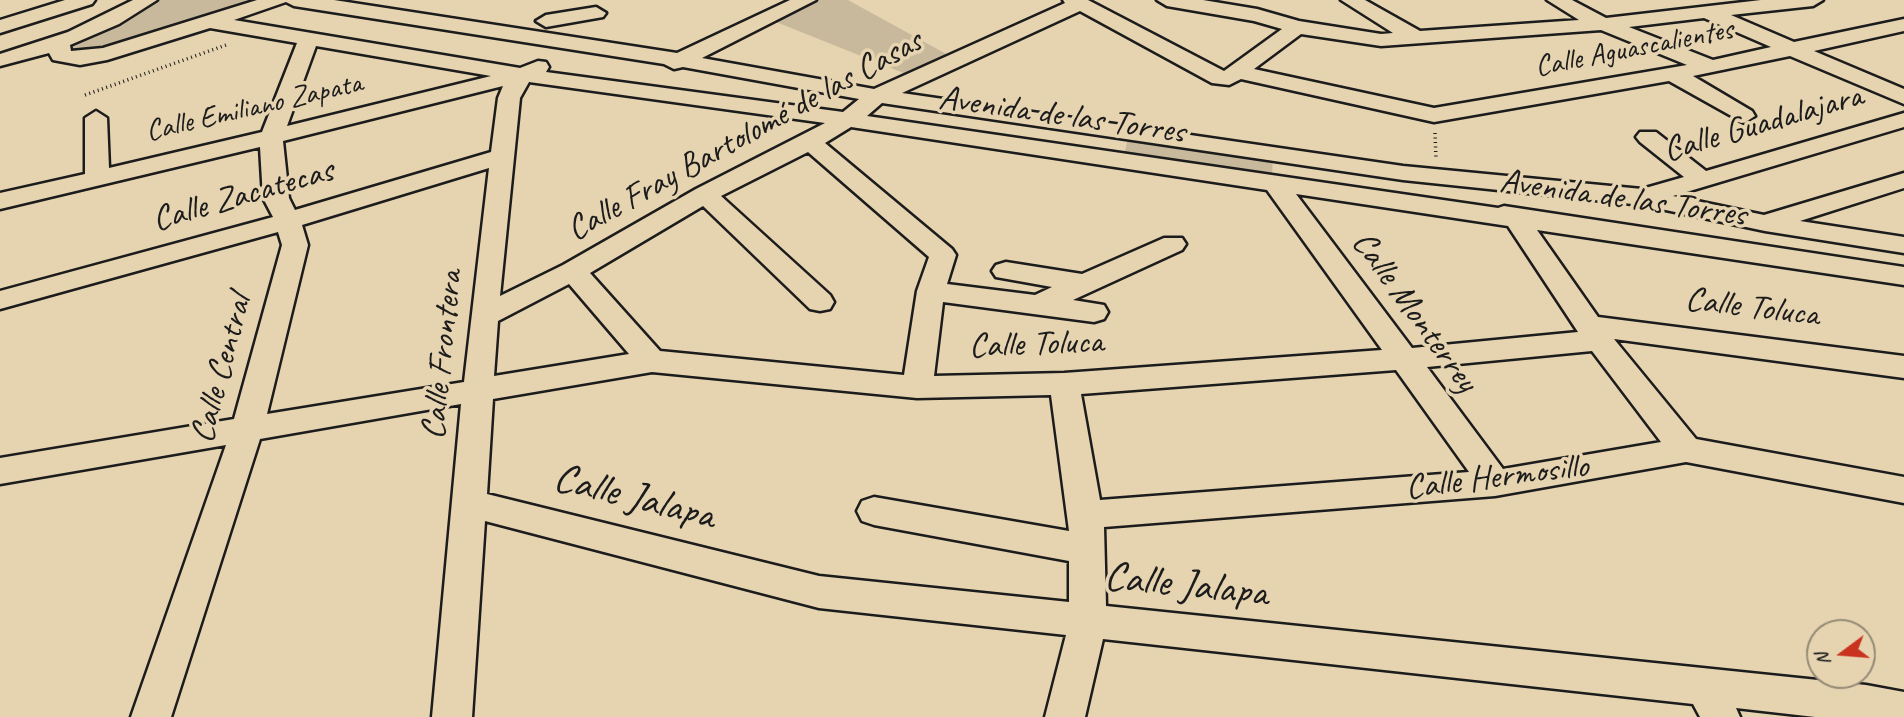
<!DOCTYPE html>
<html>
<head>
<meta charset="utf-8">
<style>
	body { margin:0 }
	#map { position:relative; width:1904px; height:717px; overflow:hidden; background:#e6d4b1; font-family:Caveat,sans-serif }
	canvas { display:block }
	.north { position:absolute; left:1806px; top:619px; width:70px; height:70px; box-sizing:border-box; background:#e6d4b1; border:2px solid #958a75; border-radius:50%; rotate:254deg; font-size:19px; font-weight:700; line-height:28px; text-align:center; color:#1c1c1c }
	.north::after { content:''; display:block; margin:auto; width:24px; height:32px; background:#c8321e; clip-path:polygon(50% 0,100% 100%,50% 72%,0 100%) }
</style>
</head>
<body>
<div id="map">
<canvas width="1904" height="717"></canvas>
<div class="north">N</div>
</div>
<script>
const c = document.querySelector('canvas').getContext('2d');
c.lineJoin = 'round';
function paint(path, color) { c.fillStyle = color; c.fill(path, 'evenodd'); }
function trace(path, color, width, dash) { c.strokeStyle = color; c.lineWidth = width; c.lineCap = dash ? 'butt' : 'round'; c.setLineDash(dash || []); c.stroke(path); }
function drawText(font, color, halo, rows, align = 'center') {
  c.font = font + ' Caveat,sans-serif'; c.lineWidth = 7; c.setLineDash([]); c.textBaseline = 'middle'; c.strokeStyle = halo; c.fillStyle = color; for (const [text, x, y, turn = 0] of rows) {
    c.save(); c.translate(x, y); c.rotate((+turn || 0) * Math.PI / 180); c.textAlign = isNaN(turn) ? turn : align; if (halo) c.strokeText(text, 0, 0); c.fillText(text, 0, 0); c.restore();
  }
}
const green = new Path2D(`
	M 146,0 L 277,0 L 80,59 L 60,44 Z
	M 814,0 L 848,0 L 950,56 L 906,74 L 771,20 Z
	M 1130,129 L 1273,148 L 1272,180 L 1123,160 Z`);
const path = new Path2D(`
	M 85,95 L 229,44
	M 1435,133 L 1436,160`);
const minor = new Path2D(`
	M 65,0 L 95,0 L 92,4 L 0,33 L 0,20 Z
	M 133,0 L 157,0 L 119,24 L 70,45 L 71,51 L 103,48 L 257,0 L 334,0 L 677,53 L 790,0 L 816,0 L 702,58 L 874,89 L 1065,3 L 1063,0 L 1088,0 L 1224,71 L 1282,29 L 1254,21 L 1167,6 L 1157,0 L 1203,0 L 1257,9 L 1299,21 L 1381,34 L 1393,33 L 1341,0 L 1365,0 L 1420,31 L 1579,20 L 1547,0 L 1572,0 L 1606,18 L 1761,0 L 1823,0 L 1813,6 L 1731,15 L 1794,42 L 1904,19 L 1904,31 L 1814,51 L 1904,89 L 1904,104 L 1790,56 L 1693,76 L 1752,111 L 1755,116 L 1744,123 L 1669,81 L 1434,122 L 1241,79 L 1229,85 L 1212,83 L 1080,11 L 902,93 L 1403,166 L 1642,189 L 1684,177 L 1640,142 L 1636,137 L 1640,132 L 1656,132 L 1706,171 L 1904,113 L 1904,127 L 1673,196 L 1764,215 L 1904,173 L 1904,188 L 1800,221 L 1904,237 L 1904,253 L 1765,231 L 1642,205 L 1403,180 L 882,103 L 867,116 L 1498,208 L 1504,206 L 1904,267 L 1904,285 L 1537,230 L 1598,317 L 1904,356 L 1904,378 L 1614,339 L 1696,439 L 1904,477 L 1904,503 L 1686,462 L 1495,496 L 1104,527 L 1106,606 L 1866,685 L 1904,692 L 1904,717 L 1815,717 L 1736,708 L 1740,717 L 1700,717 L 1693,704 L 1103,639 L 1085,717 L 1045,717 L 1066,635 L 819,608 L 485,521 L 472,717 L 432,717 L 461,404 L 260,439 L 171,717 L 131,717 L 226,445 L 0,484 L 0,458 L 234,419 L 282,245 L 278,232 L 0,309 L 0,291 L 273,217 L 263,198 L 260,147 L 0,209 L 0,193 L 85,174 L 85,118 L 96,111 L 107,118 L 109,168 L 262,132 L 297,43 L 210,28 L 107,60 L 80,65 L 53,60 L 49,53 L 0,66 L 0,54 L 68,32 ZM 286,2 L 294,6 L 664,64 L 674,69 L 683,67 L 859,99 L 843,112 L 546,72 L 549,67 L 546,62 L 538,61 L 520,68 L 234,20 ZM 1704,18 L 1771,47 L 1713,60 L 1629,27 ZM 1601,30 L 1687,65 L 1434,108 L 1254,69 L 1301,34 L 1381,46 ZM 316,46 L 491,76 L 287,126 ZM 529,82 L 825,123 L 696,189 L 563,265 L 500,296 L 520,98 ZM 503,86 L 498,98 L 491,152 L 295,210 L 289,198 L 283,141 ZM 851,127 L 1267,190 L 1382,350 L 1064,373 L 934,376 L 943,302 L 1094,322 L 1104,319 L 1108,312 L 1104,305 L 1073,300 L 1182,250 L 1186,244 L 1182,238 L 1164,238 L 1082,274 L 1006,262 L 996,265 L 992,271 L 996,277 L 1052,287 L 1035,295 L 947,284 L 956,255 L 952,249 L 825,143 ZM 808,152 L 929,257 L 917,291 L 904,375 L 660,351 L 590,273 L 703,206 L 810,309 L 820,311 L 830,309 L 834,302 L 830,295 L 721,196 ZM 489,168 L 464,382 L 267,414 L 308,245 L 302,225 ZM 1296,194 L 1508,226 L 1578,332 L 1412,348 ZM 569,284 L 629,354 L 494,376 L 498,321 ZM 1592,351 L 1661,442 L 1503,469 L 1427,367 ZM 1396,370 L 1469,472 L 1100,500 L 1081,394 ZM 652,372 L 917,398 L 1051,395 L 1069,531 L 874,497 L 862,501 L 857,511 L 862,521 L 874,525 L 1069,561 L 1069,602 L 819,576 L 487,494 L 493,399 Z
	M 596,7 L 606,13 L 603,17 L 546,27 L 536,21 L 546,15 Z`);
const farStreetnames = [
	["Calle Aguascalientes",1634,49,-11],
	["Calle Emiliano Zapata",254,108,-13]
];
const streetNames = [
	["Avenida de las Torres",1062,116,8],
	["Calle Guadalajara",1763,124,-16],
	["Calle Fray Bartolomé de las Casas",745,136,-29],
	["Calle Zacatecas",243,196,-16],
	["Avenida de las Torres",1623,199,8],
	["Calle Toluca",1752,308,7],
	["Calle Monterrey",1414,312,54],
	["Calle Toluca",1036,345,-2],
	["Calle Frontera",443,355,-84],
	["Calle Central",222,369,-75],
	["Calle Hermosillo",1497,478,-7]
];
const nearStreetnames = [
	["Calle Jalapa",634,498,14],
	["Calle Jalapa",1186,586,6]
];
paint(green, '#c9b99c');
trace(minor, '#1c1c1c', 5);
trace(path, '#1c1c1c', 3.5, [1, 3.5]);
paint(minor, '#e6d4b1');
drawText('30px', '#1c1c1c', '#e6d4b1', farStreetnames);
drawText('35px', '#1c1c1c', '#e6d4b1', streetNames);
drawText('42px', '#1c1c1c', '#e6d4b1', nearStreetnames);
</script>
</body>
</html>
